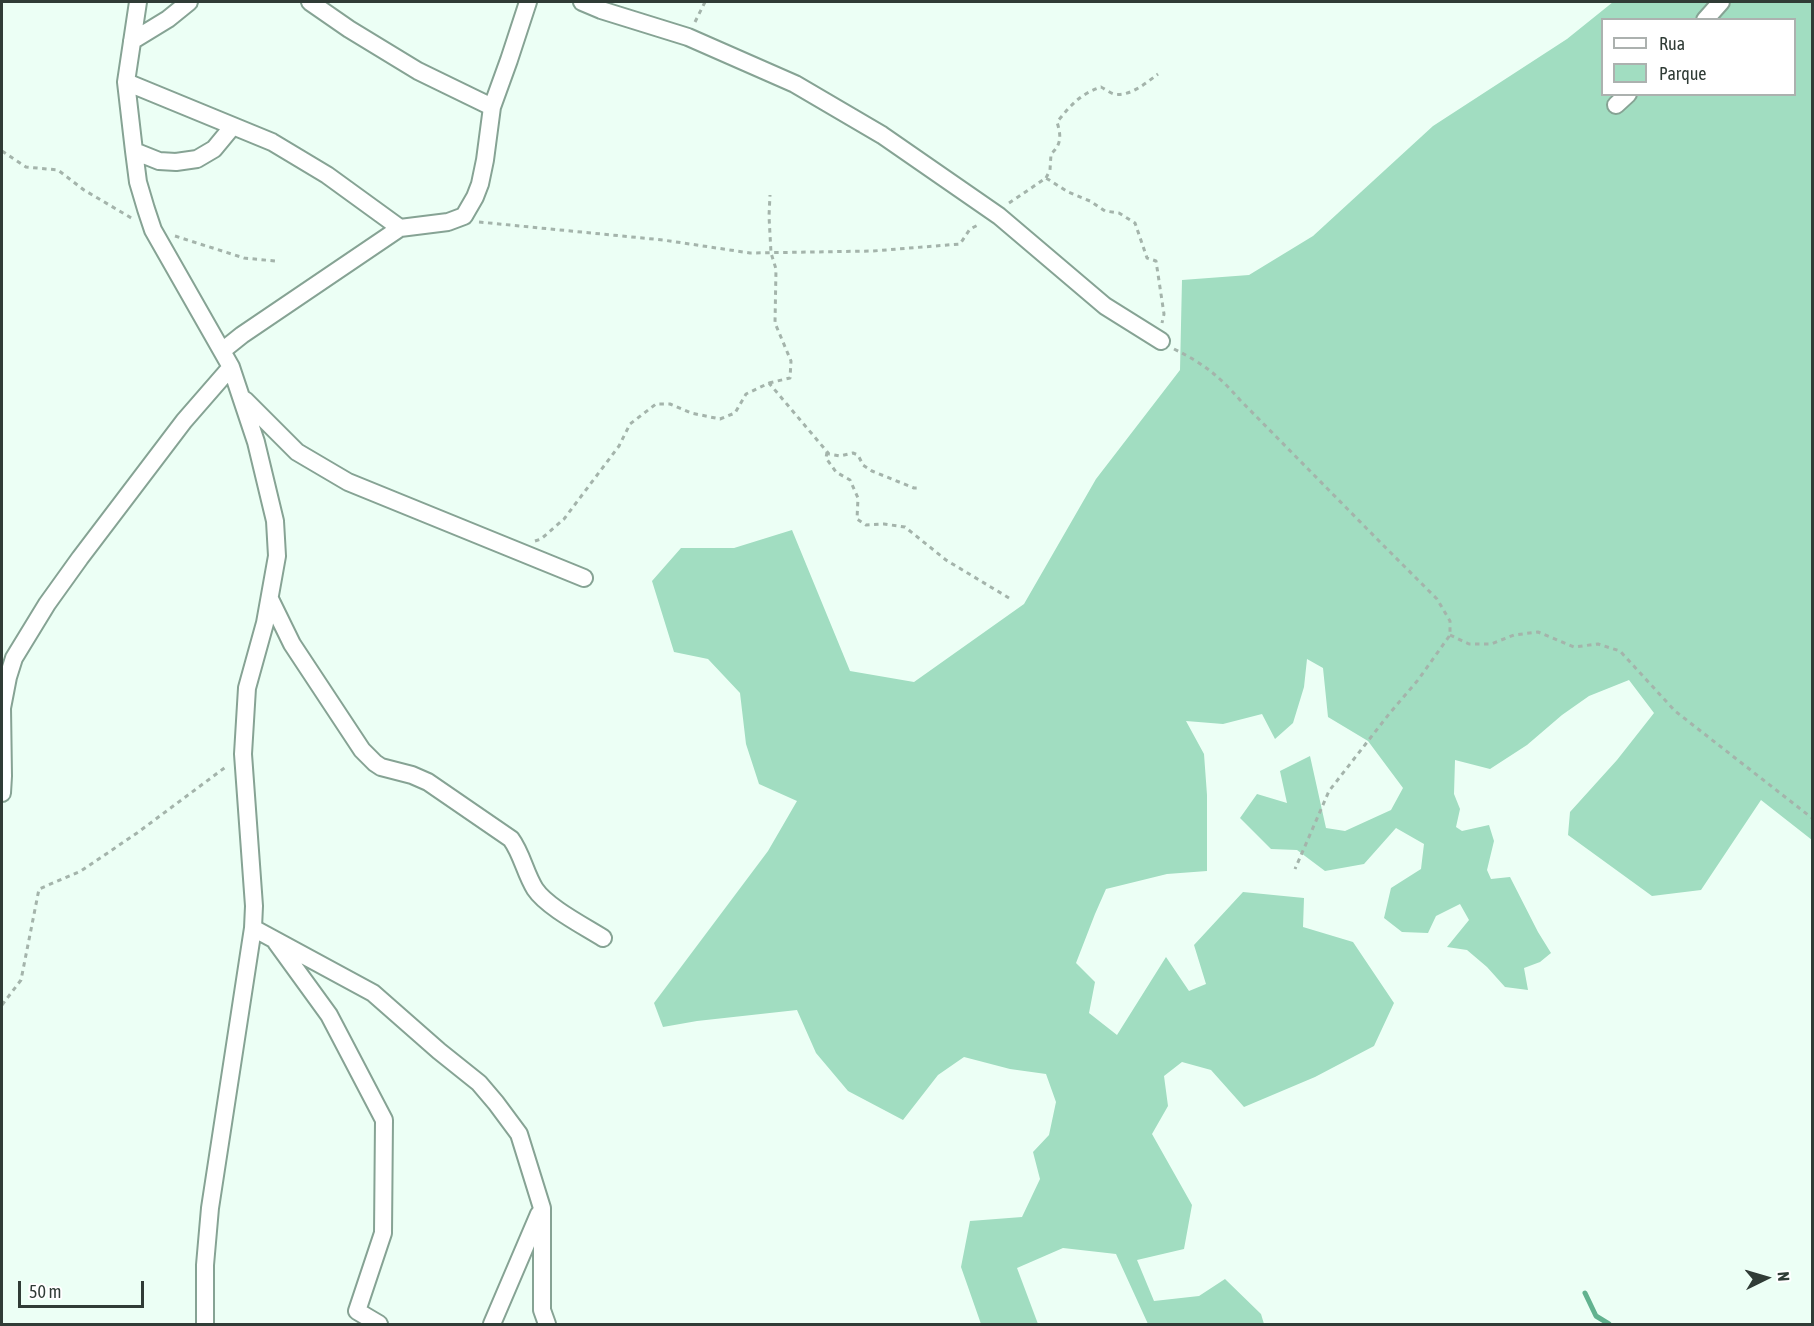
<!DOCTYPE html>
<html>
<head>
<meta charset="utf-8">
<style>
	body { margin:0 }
	#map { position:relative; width:1814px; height:1326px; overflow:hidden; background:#ecfff5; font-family:"Asap Condensed",sans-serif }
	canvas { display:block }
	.frame { position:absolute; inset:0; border:3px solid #303c36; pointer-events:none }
	.legend { position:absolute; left:1601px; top:18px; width:195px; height:78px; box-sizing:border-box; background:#fff; border:2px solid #acb1af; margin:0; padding:8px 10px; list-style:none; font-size:18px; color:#303c36 }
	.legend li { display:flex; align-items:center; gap:12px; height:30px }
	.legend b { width:30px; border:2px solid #acb1af }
	.north { position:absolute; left:1736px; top:1248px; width:60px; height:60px; -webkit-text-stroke:4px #fff; paint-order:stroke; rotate:85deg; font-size:16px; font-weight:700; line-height:24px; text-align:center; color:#303c36 }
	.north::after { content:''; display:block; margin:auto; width:21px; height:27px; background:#303c36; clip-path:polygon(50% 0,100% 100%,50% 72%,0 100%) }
	.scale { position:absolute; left:18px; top:1281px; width:126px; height:27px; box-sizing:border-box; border:3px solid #303c36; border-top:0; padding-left:8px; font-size:18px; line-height:21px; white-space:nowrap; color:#303c36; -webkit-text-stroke:4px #fff; paint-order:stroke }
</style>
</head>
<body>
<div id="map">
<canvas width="1814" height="1326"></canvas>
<div class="frame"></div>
<ul class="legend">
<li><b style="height:8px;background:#fff"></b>Rua</li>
<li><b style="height:16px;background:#a1ddc1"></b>Parque</li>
</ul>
<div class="north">N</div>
<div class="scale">50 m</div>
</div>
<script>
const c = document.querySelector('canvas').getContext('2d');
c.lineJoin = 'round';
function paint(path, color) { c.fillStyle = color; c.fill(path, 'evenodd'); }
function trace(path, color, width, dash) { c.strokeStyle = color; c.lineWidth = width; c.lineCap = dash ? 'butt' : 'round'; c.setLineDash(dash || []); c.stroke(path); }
const green = new Path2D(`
	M 1613,2 L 1812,2 L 1812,840 L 1761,800 L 1701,890 L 1652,896 L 1568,835 L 1570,812 L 1617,760 L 1654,713 L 1629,680 L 1589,696 L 1562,715 L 1527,745 L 1490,769 L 1455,760 L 1454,794 L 1460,809 L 1456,827 L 1462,831 L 1489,825 L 1494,841 L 1487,870 L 1491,879 L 1510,877 L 1538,932 L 1551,953 L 1540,962 L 1524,968 L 1528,990 L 1505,987 L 1487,967 L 1467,950 L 1447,947 L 1469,920 L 1460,904 L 1436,916 L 1428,933 L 1402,932 L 1384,918 L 1391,888 L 1421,869 L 1424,844 L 1396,828 L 1364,864 L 1325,871 L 1297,850 L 1271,849 L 1240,818 L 1257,794 L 1287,803 L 1280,771 L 1310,756 L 1326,828 L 1345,831 L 1391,810 L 1403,788 L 1368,741 L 1328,717 L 1323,668 L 1307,659 L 1304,687 L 1293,723 L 1275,739 L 1262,714 L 1223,724 L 1186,721 L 1204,754 L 1207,795 L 1207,871 L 1167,874 L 1106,889 L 1095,914 L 1076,963 L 1095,982 L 1089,1013 L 1117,1035 L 1166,957 L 1189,991 L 1206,984 L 1194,945 L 1243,892 L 1304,898 L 1303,927 L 1353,942 L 1394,1003 L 1374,1046 L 1315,1077 L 1244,1107 L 1211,1070 L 1182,1062 L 1164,1076 L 1168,1106 L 1152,1134 L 1192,1205 L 1184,1249 L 1137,1260 L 1154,1301 L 1199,1296 L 1225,1279 L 1261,1314 L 1264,1324 L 1148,1324 L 1116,1254 L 1063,1248 L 1017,1268 L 1038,1324 L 981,1324 L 961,1267 L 970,1221 L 1022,1217 L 1040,1179 L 1033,1152 L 1049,1135 L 1056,1102 L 1046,1074 L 1010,1069 L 964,1057 L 938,1075 L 903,1120 L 848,1091 L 816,1053 L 797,1010 L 697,1021 L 663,1027 L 654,1003 L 768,851 L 797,801 L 759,784 L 746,744 L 740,693 L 708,659 L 674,652 L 652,581 L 681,548 L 734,548 L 792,530 L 850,671 L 914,682 L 1024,604 L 1096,479 L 1180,370 L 1182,280 L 1249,275 L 1313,236 L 1433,126 L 1567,39 ZM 1602,20 L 1794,20 L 1794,94 L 1602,94 Z`);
const stream = new Path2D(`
	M 1585,1293 L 1596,1316 L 1609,1324`);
const path = new Path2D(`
	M 695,22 L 705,2
	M 2,151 L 26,167 L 58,170 L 84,190 L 133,219
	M 1046,178 L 1050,170 L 1051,154 C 1062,144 1061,135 1057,122 C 1071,105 1080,94 1101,87 C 1105,89 1110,93 1114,94 C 1130,97 1146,83 1158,74
	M 1009,203 L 1046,178 L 1068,192 L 1090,201 L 1105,211 L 1119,213 L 1135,223 L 1147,258 L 1156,261 L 1164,314 L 1162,323
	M 479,222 L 663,240 L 750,253 L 873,251 L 960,244 L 970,229 L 980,224
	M 175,236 L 244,258 L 275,261
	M 1174,349 C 1204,364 1218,375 1240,400 L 1381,543 L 1437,599 L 1450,621 L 1450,635 L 1418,680 L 1389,714 L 1329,791 L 1295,869
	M 769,383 L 790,378 L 791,361 L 775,323 L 776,269 L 771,253 L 769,216 L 770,195
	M 827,452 L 826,458 L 836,472 L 850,480 L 858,498 L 857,519 L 866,525 L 884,524 L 905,527 L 946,560 L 1009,598
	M 535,541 L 541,539 L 564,519 L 619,446 L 630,424 L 656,404 L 670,404 L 691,413 L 720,419 L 735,413 L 746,394 L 769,383 L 829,454 L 840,456 L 853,453 L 858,455 L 863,465 L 872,471 L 914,488 L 921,488
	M 1450,635 L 1469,644 L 1491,644 L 1514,635 L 1538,632 L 1574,647 L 1598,644 L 1620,651 L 1675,711 L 1812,818
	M 2,1005 L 21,980 L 39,889 L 81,871 L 137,833 L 227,766`);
const minor = new Path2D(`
	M 138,2 L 126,82 L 134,151 L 138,182 L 146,209 L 153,230 L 231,367 L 256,442 L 275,521 L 277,556 L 265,623 L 247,688 L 243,754 L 254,906 L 253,928 L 210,1208 L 205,1265 L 205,1324
	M 310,2 L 349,29 L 418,71 L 492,107
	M 582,2 L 601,10 L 688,37 L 795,84 L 882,135 L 999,216 L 1105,306 L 1161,341
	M 1705,20 L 1721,2
	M 132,41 L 168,19 L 189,2
	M 126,82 L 272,142 L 327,175 L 400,228
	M 1616,105 L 1628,94
	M 134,151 L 159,161 L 176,162 L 197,159 L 214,149 L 233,126
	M 222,351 L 242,335 L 400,228 L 448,222 L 464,216 L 475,197 L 480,184 L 485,160 L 492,107 L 509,60 L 528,2
	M 245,400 L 297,452 L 348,482 L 584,578
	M 270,599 L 292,644 L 362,750 L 375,763 L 381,767 L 412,775 L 428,782 L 511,839 C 522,854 525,873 535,889 C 547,907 584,926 603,938
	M 2,793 L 3,776 L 2,708 L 8,677 L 14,658 L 47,604 L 80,558 L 184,421 L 231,367
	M 253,928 L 373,993 L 439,1051 L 479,1083 L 496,1103 L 519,1134 L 542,1208 L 542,1310 L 547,1324
	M 276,942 L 329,1015 L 384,1120 L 383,1233 L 357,1311 L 379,1324
	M 492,1324 L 539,1214`);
paint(green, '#a1ddc1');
trace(stream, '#62b28f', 5);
trace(minor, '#86a394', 20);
trace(path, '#a4b4ab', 3, [4.5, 4.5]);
trace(minor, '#fff', 16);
</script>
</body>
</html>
